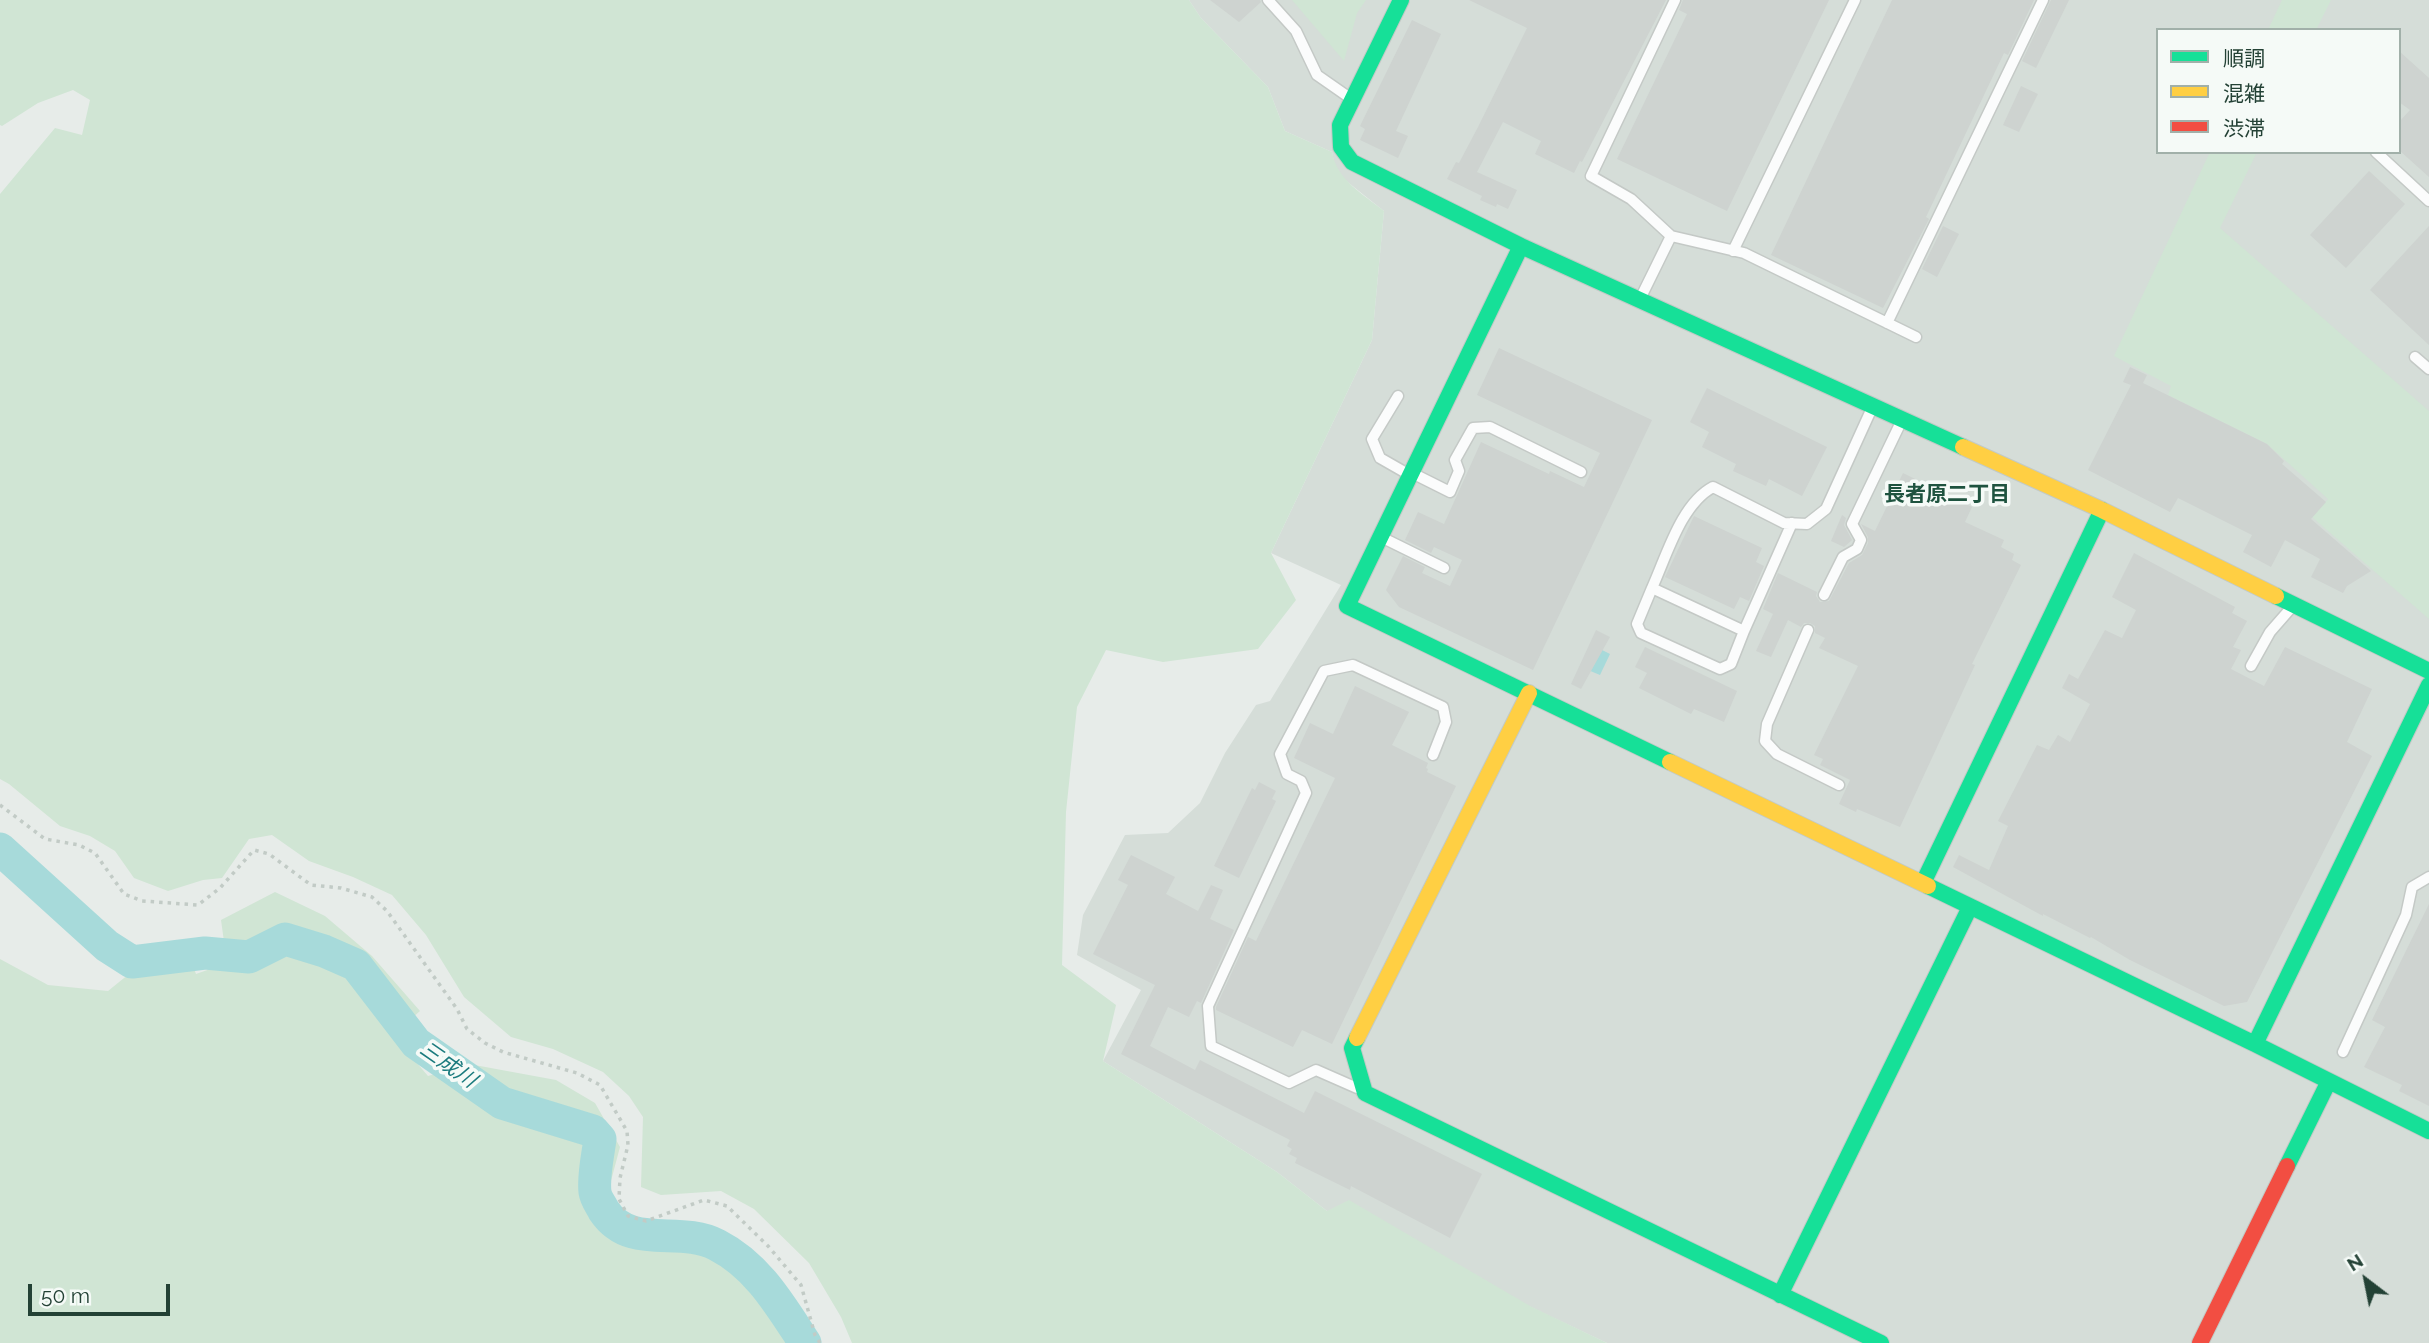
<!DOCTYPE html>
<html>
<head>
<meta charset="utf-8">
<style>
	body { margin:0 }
	#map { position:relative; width:2429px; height:1343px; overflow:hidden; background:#e7ece9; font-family:Raleway,"Noto Sans JP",sans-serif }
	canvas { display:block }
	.legend { position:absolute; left:2156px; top:28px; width:245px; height:126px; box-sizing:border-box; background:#f5faf7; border:2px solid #a1b0a9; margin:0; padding:9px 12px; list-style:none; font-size:21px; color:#234135 }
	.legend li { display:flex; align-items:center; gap:14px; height:35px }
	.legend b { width:35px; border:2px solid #a1b0a9 }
	.north { position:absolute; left:2331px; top:1245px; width:70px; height:70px; -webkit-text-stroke:5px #f5faf7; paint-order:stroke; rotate:328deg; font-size:19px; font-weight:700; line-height:28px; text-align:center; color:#234135 }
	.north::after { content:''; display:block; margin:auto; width:24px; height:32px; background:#234135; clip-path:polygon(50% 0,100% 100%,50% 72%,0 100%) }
	.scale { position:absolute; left:28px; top:1284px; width:142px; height:32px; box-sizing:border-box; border:4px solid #234135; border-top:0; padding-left:9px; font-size:21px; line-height:24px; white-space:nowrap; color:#234135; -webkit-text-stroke:5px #f5faf7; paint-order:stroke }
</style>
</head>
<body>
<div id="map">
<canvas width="2429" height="1343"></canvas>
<ul class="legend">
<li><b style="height:9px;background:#16e098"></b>順調</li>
<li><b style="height:9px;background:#ffcf43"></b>混雑</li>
<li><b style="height:9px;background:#f24e42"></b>渋滞</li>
</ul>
<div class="north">N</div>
<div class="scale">50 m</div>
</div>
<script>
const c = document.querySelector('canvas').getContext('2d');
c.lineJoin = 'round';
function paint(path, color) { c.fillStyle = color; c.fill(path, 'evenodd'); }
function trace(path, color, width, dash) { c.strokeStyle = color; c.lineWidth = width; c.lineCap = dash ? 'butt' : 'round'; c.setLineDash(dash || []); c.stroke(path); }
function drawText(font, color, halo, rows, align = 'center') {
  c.font = font + ' Raleway,"Noto Sans JP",sans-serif'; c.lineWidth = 7; c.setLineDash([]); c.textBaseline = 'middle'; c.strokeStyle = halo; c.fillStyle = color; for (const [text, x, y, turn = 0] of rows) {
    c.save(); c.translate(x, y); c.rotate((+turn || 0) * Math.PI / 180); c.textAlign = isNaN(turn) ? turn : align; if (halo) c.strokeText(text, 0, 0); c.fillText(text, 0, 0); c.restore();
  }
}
const built = new Path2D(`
	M 1189,0 L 2429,0 L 2429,1343 L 1607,1343 L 1327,1211 L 1277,1172 L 1103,1061 L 1141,990 L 1077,955 L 1083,915 L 1125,835 L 1168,833 L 1200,803 L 1225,753 L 1256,705 L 1270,701 L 1341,585 L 1271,553 L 1372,340 L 1384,211 L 1340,176 L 1334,162 L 1332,152 L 1285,131 L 1268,87 L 1201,18 ZM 2158,30 L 2399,30 L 2399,152 L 2158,152 Z`);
const green = new Path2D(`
	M 0,0 L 1189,0 L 1201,18 L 1268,87 L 1285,131 L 1332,152 C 1337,180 1363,194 1384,211 L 1372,340 L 1271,553 L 1296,600 L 1258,649 L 1163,662 L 1106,650 L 1077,707 L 1066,812 L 1062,965 L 1116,1005 L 1103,1061 L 1277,1172 L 1327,1211 L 1349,1200 L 1530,1306 L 1607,1343 L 852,1343 L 841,1317 L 809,1263 L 754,1209 L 721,1191 L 661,1195 L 641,1187 L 643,1117 L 629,1096 L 603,1072 L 553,1049 L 511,1037 L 464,997 L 426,935 L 392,895 L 353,877 L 309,861 L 272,835 L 249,839 L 222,878 L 203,880 L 168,891 L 134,878 L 115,851 L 90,836 L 60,826 L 9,784 L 0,779 L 0,194 L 55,128 L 82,135 L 90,100 L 73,90 L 38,103 L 2,126 L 0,125 Z
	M 1292,0 L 1366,0 L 1357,13 L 1344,61 Z
	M 2282,0 L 2331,0 L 2316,30 L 2268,30 Z
	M 2210,152 L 2257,152 L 2220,228 L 2429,411 L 2429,619 L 2312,517 L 2328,499 L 2267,444 L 2168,395 L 2171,386 L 2114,356 Z
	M 275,892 L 325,916 L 372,956 L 420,1011 L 393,1035 L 428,1076 L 469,1064 L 556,1080 L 595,1103 L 620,1147 L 604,1207 L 625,1228 L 723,1230 L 752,1255 L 793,1305 L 810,1343 L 0,1343 L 0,959 L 48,985 L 108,991 L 145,961 L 188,952 L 196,974 L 227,963 L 221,920 Z`);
const water = new Path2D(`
	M 1598,648 L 1610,654 L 1600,675 L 1588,670 Z`);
const river = new Path2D(`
	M 0,849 L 107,946 L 132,962 L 205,953 L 249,957 L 285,939 L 324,951 L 356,965 L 416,1043 L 502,1103 L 593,1131 L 600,1139 C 598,1155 593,1176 595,1192 C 596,1199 601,1205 604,1211 C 631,1251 679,1225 717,1245 C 758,1266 780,1305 805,1343`);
const building = new Path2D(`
	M 1210,0 L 1260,0 L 1261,2 L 1239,22 Z
	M 1469,0 L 1666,0 L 1582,162 L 1580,161 L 1574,173 L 1535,154 L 1541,141 L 1503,122 L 1477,172 L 1517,190 L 1508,209 L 1497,204 L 1496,207 L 1480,200 L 1482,196 L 1447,179 L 1456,162 L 1459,163 L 1478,127 L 1527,28 Z
	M 1683,0 L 1829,0 L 1727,211 L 1617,159 L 1687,14 L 1679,10 Z
	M 1892,0 L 2034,0 L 2008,55 L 2004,53 L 1926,217 L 1929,219 L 1883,308 L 1771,255 Z
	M 2051,0 L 2069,0 L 2036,68 L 2022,61 Z
	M 1412,20 L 1441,34 L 1396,131 L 1408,136 L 1398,158 L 1360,140 L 1365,129 L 1360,126 Z
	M 2399,51 L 2429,78 L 2429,177 L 2399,150 L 2399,122 L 2410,110 L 2399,102 Z
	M 2021,86 L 2038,94 L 2019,132 L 2003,125 Z
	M 2369,171 L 2405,204 L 2346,268 L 2310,235 Z
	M 1943,226 L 1959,234 L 1937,277 L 1922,269 Z
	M 2429,226 L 2429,345 L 2370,290 Z
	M 1499,348 L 1652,420 L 1533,670 L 1399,607 L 1386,590 L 1403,556 L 1425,567 L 1422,573 L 1450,586 L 1462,560 L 1434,547 L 1431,553 L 1405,540 L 1418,512 L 1444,524 L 1481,442 L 1549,474 L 1550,471 L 1584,487 L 1600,453 L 1477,395 Z
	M 2130,367 L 2147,375 L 2143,383 L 2267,444 L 2284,461 L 2282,464 L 2326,502 L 2311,519 L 2371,571 L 2347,586 L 2343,593 L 2311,577 L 2320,559 L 2285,540 L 2271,567 L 2243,552 L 2252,535 L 2178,498 L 2170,512 L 2088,470 L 2131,385 L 2123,382 Z
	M 1707,388 L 1827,447 L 1802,496 L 1769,479 L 1766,486 L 1733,471 L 1736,464 L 1702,447 L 1709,432 L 1690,422 Z
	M 1903,473 L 1972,507 L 1965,522 L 2004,540 L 2001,547 L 2014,554 L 2012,560 L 2021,565 L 1972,664 L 1975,665 L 1900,827 L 1857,809 L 1856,812 L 1839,804 L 1850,780 L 1820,765 L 1823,759 L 1814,755 L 1858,666 L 1819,648 L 1825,638 L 1815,633 L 1815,626 L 1810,623 L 1804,623 L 1801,627 L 1788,620 L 1771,657 L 1756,651 L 1773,614 L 1763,609 L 1778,573 L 1817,592 L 1816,596 L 1820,602 L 1829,601 L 1849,563 L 1862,555 L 1868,543 L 1868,537 L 1861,524 L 1875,531 Z
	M 1842,515 L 1846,518 L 1844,525 L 1852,540 L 1844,547 L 1831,541 Z
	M 1694,516 L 1762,548 L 1756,562 L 1764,566 L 1749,601 L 1740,597 L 1734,609 L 1665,577 Z
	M 2134,553 L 2235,607 L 2232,613 L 2247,621 L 2233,647 L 2241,650 L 2231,669 L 2264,686 L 2285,647 L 2372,689 L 2347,742 L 2372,756 L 2247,1002 L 2224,1006 L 2130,960 L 2091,937 L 2090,938 L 2043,914 L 2043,916 L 1953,867 L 1959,855 L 1989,870 L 2008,826 L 1998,821 L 2037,745 L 2049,750 L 2058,735 L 2070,742 L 2090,704 L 2062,688 L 2069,674 L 2078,679 L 2105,630 L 2122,638 L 2136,610 L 2112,597 Z
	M 1596,630 L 1610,637 L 1581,689 L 1571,684 Z
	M 1645,647 L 1737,691 L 1724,722 L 1694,709 L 1691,714 L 1639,688 L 1647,673 L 1635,667 Z
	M 1355,686 L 1409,712 L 1392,745 L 1428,763 L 1426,768 L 1428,769 L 1427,772 L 1456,786 L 1332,1044 L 1302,1030 L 1293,1047 L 1216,1010 L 1216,1007 L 1248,937 L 1256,941 L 1335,778 L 1294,758 L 1310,723 L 1333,734 Z
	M 1259,782 L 1276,791 L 1272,799 L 1276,801 L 1239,878 L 1214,866 L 1252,788 L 1255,790 Z
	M 1131,855 L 1175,877 L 1166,894 L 1198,911 L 1211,885 L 1223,890 L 1210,919 L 1234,930 L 1201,1003 L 1197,1001 L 1189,1017 L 1168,1007 L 1150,1046 L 1195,1070 L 1200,1060 L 1304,1113 L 1315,1091 L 1482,1174 L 1450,1238 L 1351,1186 L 1350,1190 L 1295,1163 L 1297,1158 L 1289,1154 L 1292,1149 L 1287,1146 L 1290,1140 L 1121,1054 L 1155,985 L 1093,954 L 1128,885 L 1118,880 Z
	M 2429,904 L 2429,1106 L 2399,1091 L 2402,1085 L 2364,1067 L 2385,1027 L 2372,1020 Z`);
const path = new Path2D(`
	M 0,805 L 45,839 L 79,845 L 95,853 L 124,894 L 142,901 L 198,905 L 220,888 L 254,850 L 269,854 L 311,885 L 341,888 L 372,897 L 387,911 L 457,1009 L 467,1029 L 485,1043 L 503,1052 L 577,1073 L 600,1085 L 627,1131 L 628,1145 L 620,1178 L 619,1199 L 628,1216 L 646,1221 L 704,1200 L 727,1206 L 768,1246 L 801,1285 L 815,1335 L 820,1343`);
const lane = new Path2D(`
	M 1268,0 L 1296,31 L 1317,75 L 1350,98
	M 2376,152 L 2429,201
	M 1671,236 L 1631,199 L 1591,176 L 1675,0
	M 1733,251 L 1855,0
	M 1641,297 L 1671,236 L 1744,253 L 1916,337
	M 1887,323 L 2043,0
	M 2415,357 L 2429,369
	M 1398,396 L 1372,439 L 1380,458 L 1408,474
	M 1414,474 L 1450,492 L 1459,471 L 1455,460 L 1473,428 L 1490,427 L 1581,472
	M 1792,523 L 1744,631 L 1652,588 C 1667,555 1681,504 1713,487 L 1784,523 L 1807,524 L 1826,509 L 1872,408
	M 1383,538 L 1444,568
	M 1652,588 L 1637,624 L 1641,633 L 1720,669 L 1731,664 L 1744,631
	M 1824,595 L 1843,557 L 1857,549 L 1861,540 L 1852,524 L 1901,422
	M 1808,630 L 1767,724 L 1765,741 L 1777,754 L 1839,785
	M 2251,666 L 2270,632 L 2291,608
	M 2343,1052 L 2406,915 L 2412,887 L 2429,877
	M 1357,1088 L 1316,1070 L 1289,1083 L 1211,1046 L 1208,1006 L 1306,793 L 1301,781 L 1287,774 L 1280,754 L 1324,671 L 1353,665 L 1443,707 L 1446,722 L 1433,755`);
const fast = new Path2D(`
	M 1401,0 L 1340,125 L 1341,147 L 1352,162 L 1521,246 L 1963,447
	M 1521,246 L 1347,606 L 1670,762
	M 2276,596 L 2429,671
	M 1923,883 L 2102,510
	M 1928,886 L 2255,1044 L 2429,1131
	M 1357,1038 L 1352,1048 L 1365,1093 L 1881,1343
	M 2255,1044 L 2429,685
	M 2287,1166 L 2329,1081
	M 1780,1295 L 1970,907`);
const slow = new Path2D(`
	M 1963,447 L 2102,510 L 2276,596
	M 1670,762 L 1928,886
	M 1357,1038 L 1529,693`);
const jam = new Path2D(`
	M 2200,1343 L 2287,1166`);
const neighbourhoodNames = [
	["長者原二丁目",1947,495]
];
const waterNames = [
	["三成川",448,1065,35]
];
paint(built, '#d5ddd8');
paint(green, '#d0e5d4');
paint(water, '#a7dada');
trace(river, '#a7dada', 33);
paint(building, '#ced3d0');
trace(lane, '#c4c9c6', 13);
trace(fast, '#c2cac6', 18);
trace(slow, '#c2cac6', 18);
trace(jam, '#c2cac6', 18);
trace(path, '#c2cbc6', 3.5, [3.5, 5]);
trace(lane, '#fbfcfc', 10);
trace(fast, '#16e098', 16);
trace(slow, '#ffcf43', 16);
trace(jam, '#f24e42', 16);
drawText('bold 21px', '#1e533f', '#f5faf7', neighbourhoodNames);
drawText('italic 21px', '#1b7b7e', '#f5faf7', waterNames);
</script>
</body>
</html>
